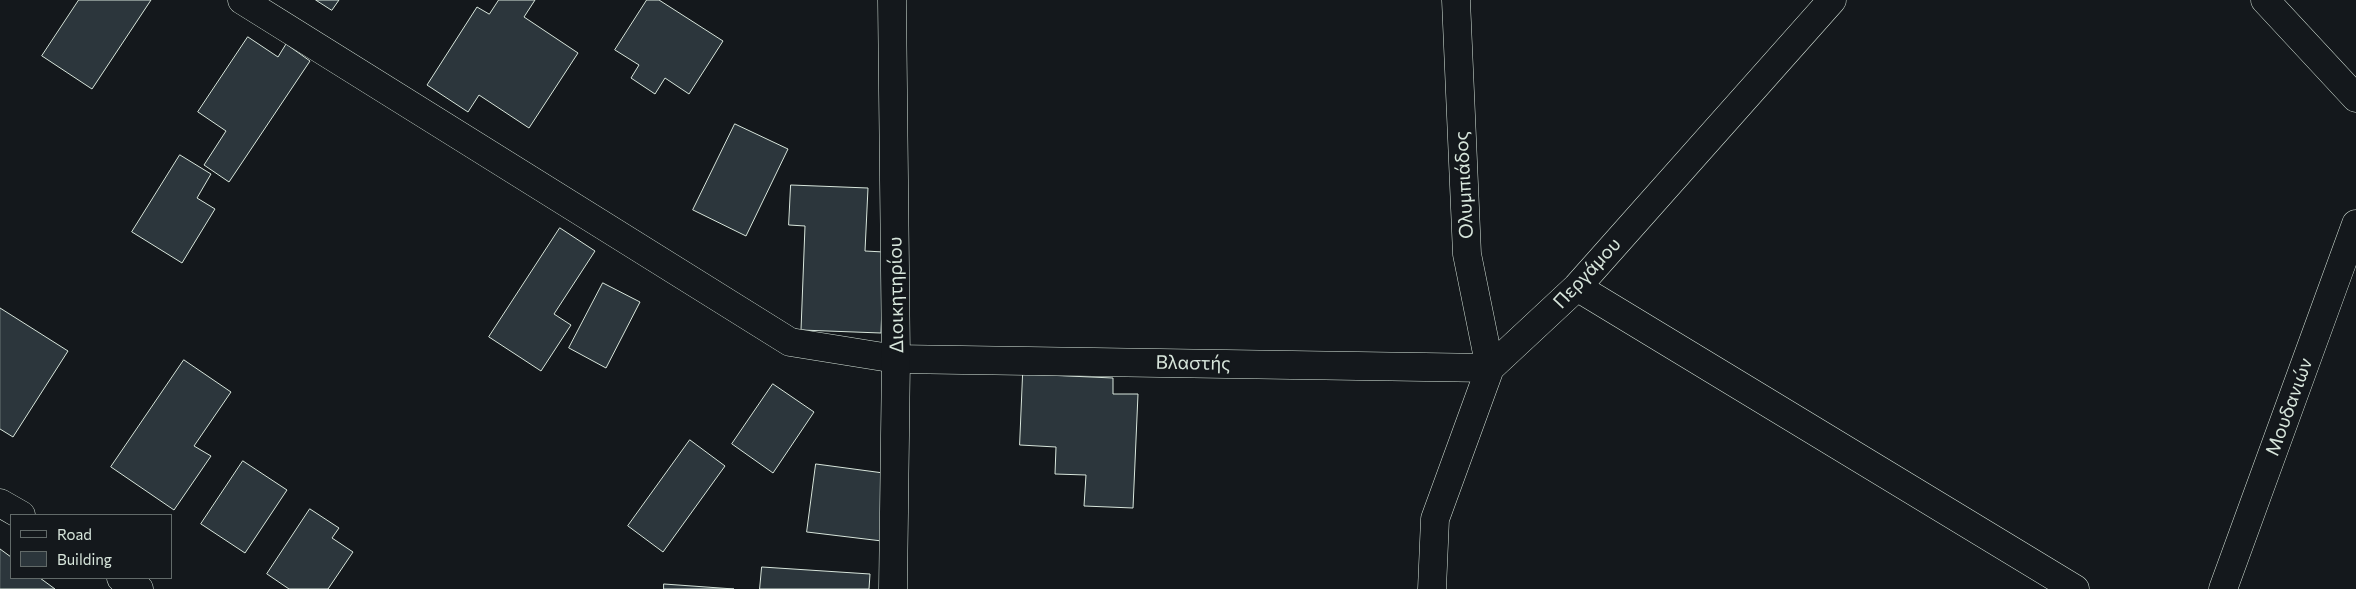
<!DOCTYPE html>
<html>
<head>
<meta charset="utf-8">
<style>
	body { margin:0 }
	#map { position:relative; width:2356px; height:589px; overflow:hidden; background:#14181c; font-family:Commissioner,sans-serif }
	canvas { display:block }
	.legend { position:absolute; left:10px; top:514px; width:162px; height:65px; box-sizing:border-box; background:#14181c; border:1px solid #626a69; margin:0; padding:6px 9px; list-style:none; font-size:15px; color:#d8e6dc }
	.legend li { display:flex; align-items:center; gap:10px; height:25px }
	.legend b { width:25px; border:1px solid #626a69 }
</style>
</head>
<body>
<div id="map">
<canvas width="2356" height="589"></canvas>
<ul class="legend">
<li><b style="height:6px;background:#14181c"></b>Road</li>
<li><b style="height:14px;background:#2c363c"></b>Building</li>
</ul>
</div>
<script>
const c = document.querySelector('canvas').getContext('2d');
c.lineJoin = 'round';
function paint(path, color) { c.fillStyle = color; c.fill(path, 'evenodd'); }
function trace(path, color, width, dash) { c.strokeStyle = color; c.lineWidth = width; c.lineCap = dash ? 'butt' : 'round'; c.setLineDash(dash || []); c.stroke(path); }
function drawText(font, color, halo, rows, align = 'center') {
  c.font = font + ' Commissioner,sans-serif'; c.lineWidth = 4; c.setLineDash([]); c.textBaseline = 'middle'; c.strokeStyle = halo; c.fillStyle = color; for (const [text, x, y, turn = 0] of rows) {
    c.save(); c.translate(x, y); c.rotate((+turn || 0) * Math.PI / 180); c.textAlign = isNaN(turn) ? turn : align; if (halo) c.strokeText(text, 0, 0); c.fillText(text, 0, 0); c.restore();
  }
}
const building = new Path2D(`
	M 79,0 L 151,0 L 92,89 L 42,56 Z
	M 316,0 L 339,0 L 332,10 Z
	M 499,0 L 535,0 L 524,17 L 578,53 L 529,128 L 479,95 L 468,112 L 427,85 L 477,7 L 489,14 Z
	M 647,0 L 659,0 L 723,41 L 689,94 L 665,78 L 655,94 L 631,78 L 639,65 L 615,50 Z
	M 248,37 L 278,57 L 286,44 L 310,61 L 229,182 L 204,165 L 226,131 L 198,112 Z
	M 735,124 L 788,149 L 746,236 L 693,210 Z
	M 180,155 L 211,174 L 197,198 L 215,209 L 182,263 L 132,232 Z
	M 791,185 L 868,188 L 865,251 L 884,252 L 881,333 L 801,330 L 805,226 L 789,225 Z
	M 560,228 L 595,251 L 554,314 L 571,325 L 541,371 L 489,337 Z
	M 603,283 L 640,302 L 606,368 L 569,348 Z
	M 0,308 L 68,351 L 13,437 L 0,429 Z
	M 184,360 L 231,392 L 194,446 L 211,456 L 174,510 L 111,467 Z
	M 1023,374 L 1113,378 L 1113,394 L 1138,394 L 1133,508 L 1084,506 L 1086,475 L 1055,474 L 1056,447 L 1020,445 Z
	M 773,384 L 814,412 L 773,473 L 732,444 Z
	M 690,440 L 725,466 L 663,552 L 628,526 Z
	M 243,461 L 287,490 L 245,553 L 201,524 Z
	M 816,464 L 891,474 L 882,541 L 807,532 Z
	M 310,509 L 339,528 L 332,538 L 353,552 L 328,589 L 289,589 L 267,574 Z
	M 0,549 L 11,557 L 11,578 L 40,578 L 55,589 L 0,589 Z
	M 762,567 L 870,574 L 869,589 L 760,589 Z
	M 664,584 L 734,589 L 664,589 Z`);
const street = new Path2D(`
	M 242,0 L 790,342 L 896,359 L 1490,368 L 1467,254 L 1456,0
	M 2265,0 L 2356,98
	M 1577,287 L 2075,589
	M 1432,589 L 1435,519 L 1490,368 L 1577,287 L 1832,0
	M 2223,589 L 2356,224`);
const secondary = new Path2D(`
	M 892,0 L 896,359 L 893,589
	M 0,503 L 21,515
	M 121,578 L 139,589`);
const streetNames = [
	["Ολυμπιάδος",1464,185,-93],
	["Περγάμου",1587,273,-47],
	["Διοικητηρίου",896,295,-91],
	["Βλαστής",1193,363,1],
	["Μουδανιών",2289,407,-70]
];
paint(building, '#2c363c');
trace(building, '#d8e6dc', 1);
trace(street, '#d8e6dc', 29);
trace(secondary, '#d8e6dc', 29);
trace(street, '#14181c', 28);
trace(secondary, '#14181c', 28);
drawText('19px', '#d8e6dc', '#14181c', streetNames);
</script>
</body>
</html>
